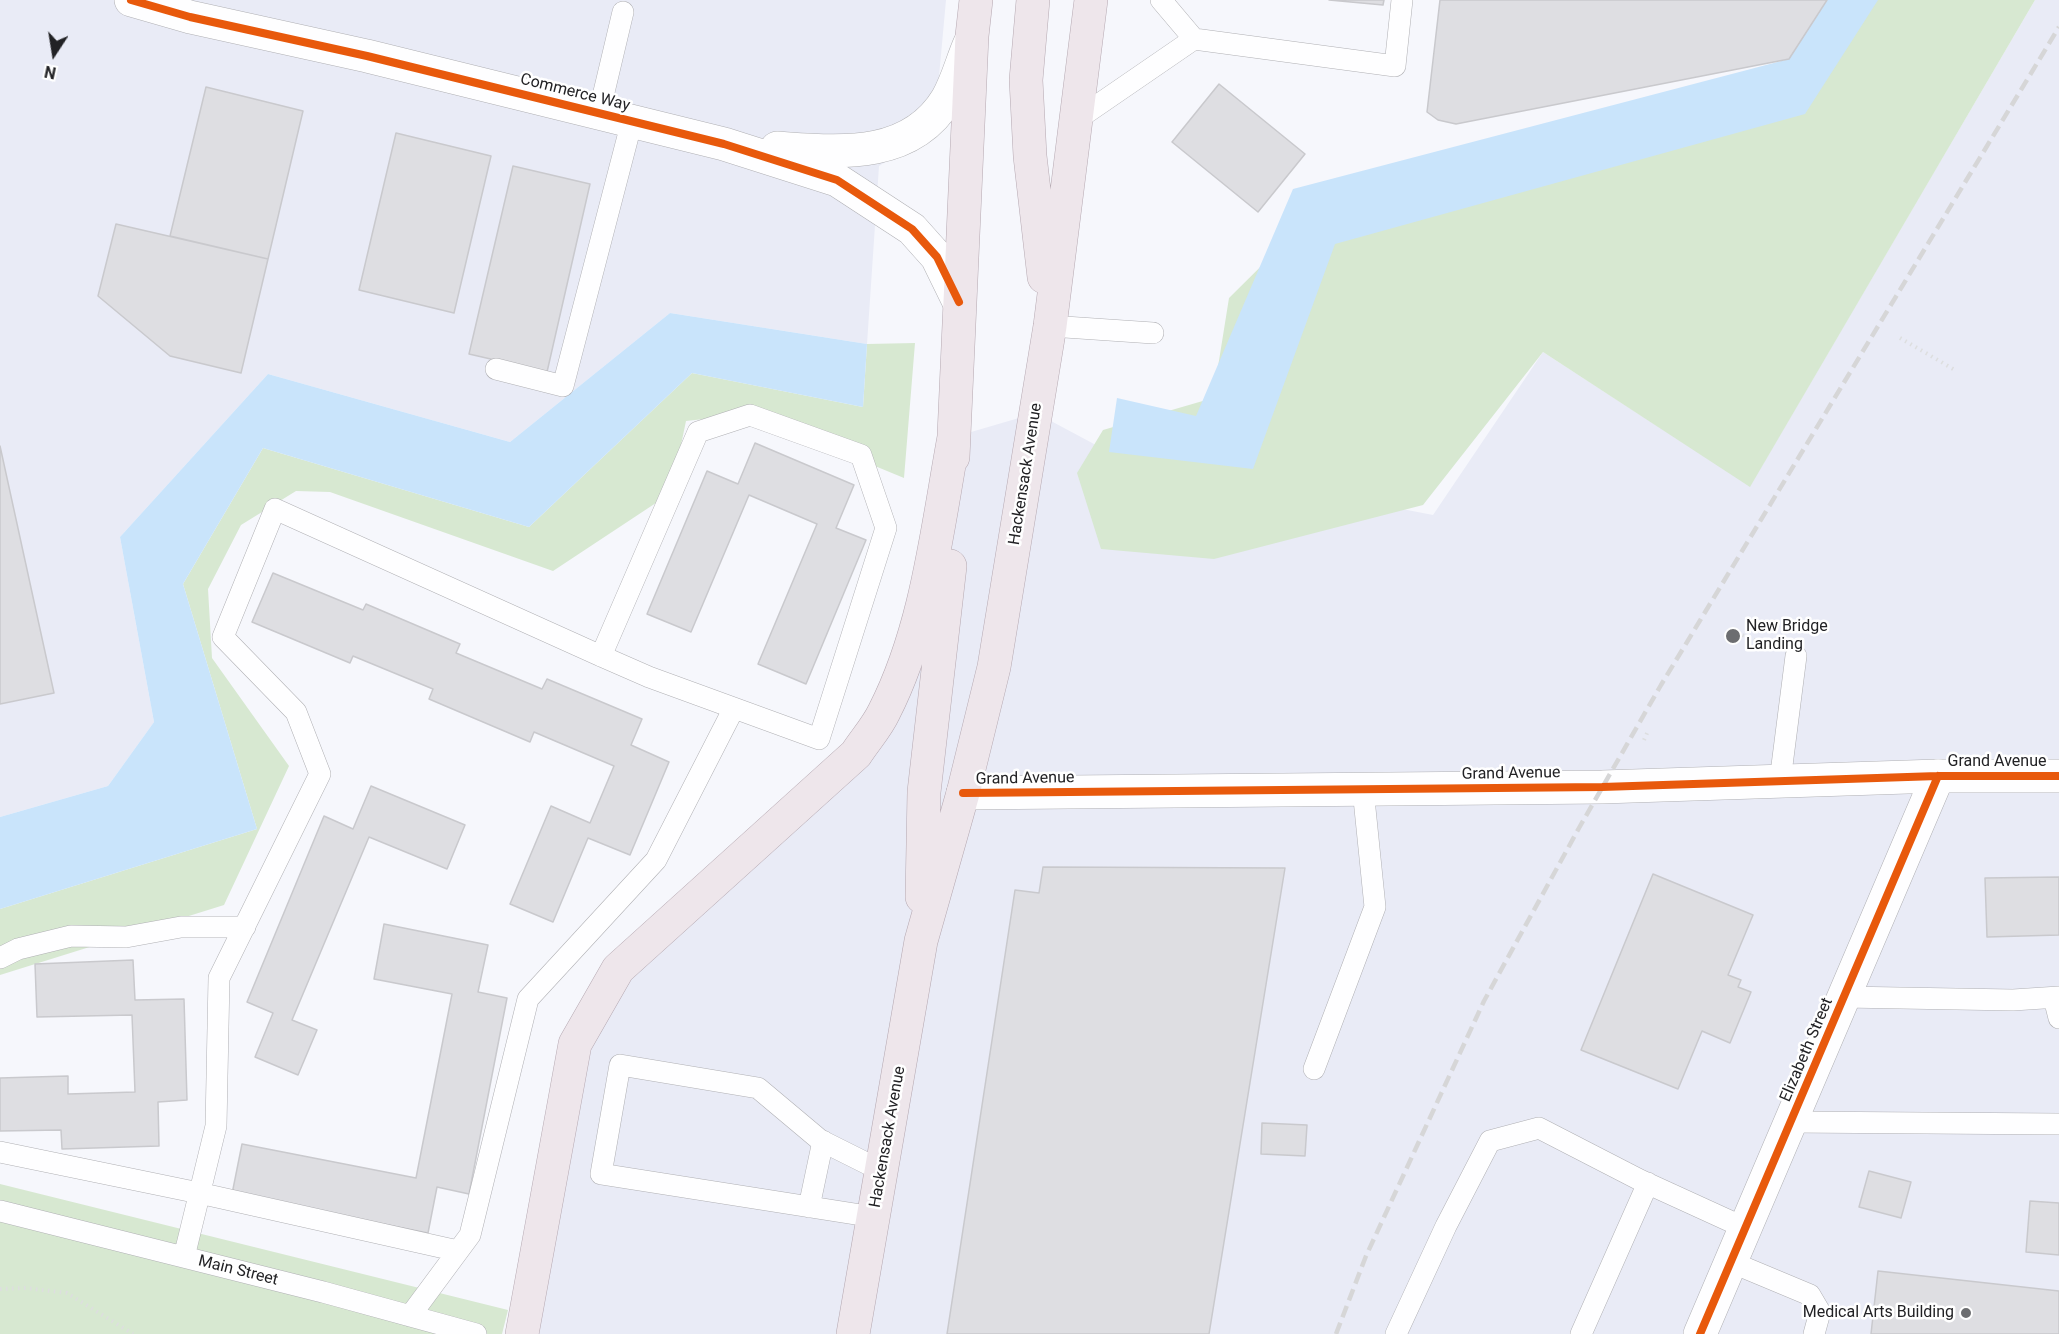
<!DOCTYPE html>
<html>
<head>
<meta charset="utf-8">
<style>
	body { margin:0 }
	#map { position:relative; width:2059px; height:1334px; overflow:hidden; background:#f6f7fc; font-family:Roboto,sans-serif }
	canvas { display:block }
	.north { position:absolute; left:24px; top:24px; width:60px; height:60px; -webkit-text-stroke:4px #fff; paint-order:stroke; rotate:192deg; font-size:16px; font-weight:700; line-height:24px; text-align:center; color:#222225 }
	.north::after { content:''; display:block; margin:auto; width:21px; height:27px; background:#222225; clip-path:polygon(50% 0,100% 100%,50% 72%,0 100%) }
</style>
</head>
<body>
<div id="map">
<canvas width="2059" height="1334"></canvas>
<div class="north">N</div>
</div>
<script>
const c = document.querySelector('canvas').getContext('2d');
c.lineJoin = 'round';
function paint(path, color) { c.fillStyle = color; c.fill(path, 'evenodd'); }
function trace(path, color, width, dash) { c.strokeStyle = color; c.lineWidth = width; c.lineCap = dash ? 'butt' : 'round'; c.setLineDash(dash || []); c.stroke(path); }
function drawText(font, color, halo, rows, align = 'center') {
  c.font = font + ' Roboto,sans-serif'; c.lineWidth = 5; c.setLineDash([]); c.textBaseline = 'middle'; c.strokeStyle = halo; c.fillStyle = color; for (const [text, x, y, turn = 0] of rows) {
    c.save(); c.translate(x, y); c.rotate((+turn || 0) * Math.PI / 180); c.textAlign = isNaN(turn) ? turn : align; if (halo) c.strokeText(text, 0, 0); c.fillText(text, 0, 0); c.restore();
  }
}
const built = new Path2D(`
	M 0,0 L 946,0 L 934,131 L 879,166 L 867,344 L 670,313 L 510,442 L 268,374 L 120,537 L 154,722 L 108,786 L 0,817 Z
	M 2035,0 L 2059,0 L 2059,1334 L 522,1334 L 575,1044 L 618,969 L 883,714 L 954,437 L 1036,413 L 1109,452 L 1433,515 L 1543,352 L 1750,486 Z`);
const green = new Path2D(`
	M 1855,0 L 2035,0 L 1750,487 L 1543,352 L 1423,505 L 1214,559 L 1101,549 L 1077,473 L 1103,430 L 1213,398 L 1229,298 L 1352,176 L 1812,68 Z
	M 915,343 L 904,478 L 749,414 L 686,421 L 671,493 L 553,571 L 330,492 L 296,491 L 241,525 L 208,589 L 212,658 L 289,766 L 224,905 L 0,975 L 0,909 L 257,829 L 183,584 L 263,448 L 529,527 L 692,373 L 863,407 L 867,344 Z
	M 0,1184 L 508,1310 L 502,1334 L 0,1334 Z`);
const water = new Path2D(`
	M 1827,0 L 1878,0 L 1805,114 L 1335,244 L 1253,469 L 1109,452 L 1117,398 L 1196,416 L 1293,189 L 1789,59 Z
	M 670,313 L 867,344 L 863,407 L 692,373 L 529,527 L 263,448 L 183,584 L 257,829 L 0,909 L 0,817 L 108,786 L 154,722 L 120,537 L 268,374 L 510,442 Z`);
const building = new Path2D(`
	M 1329,0 L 1384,0 L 1383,5 Z
	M 1440,0 L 1827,0 L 1789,59 L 1456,124 L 1438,120 L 1427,112 Z
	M 1219,84 L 1305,154 L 1258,212 L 1172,142 Z
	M 206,87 L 303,111 L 268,259 L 170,236 Z
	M 396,133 L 491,156 L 454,313 L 359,290 Z
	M 513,166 L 590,184 L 547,372 L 469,354 Z
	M 116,224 L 268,259 L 241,373 L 170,356 L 98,296 Z
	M 755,443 L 854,485 L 836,528 L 866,540 L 806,684 L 758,664 L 817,524 L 749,495 L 691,632 L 647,614 L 707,471 L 738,484 Z
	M 0,446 L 54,693 L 0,704 Z
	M 273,573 L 363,610 L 366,604 L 460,644 L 456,653 L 542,689 L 547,679 L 642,719 L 631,745 L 669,762 L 630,855 L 588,838 L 553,922 L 510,904 L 551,806 L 590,823 L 614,766 L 534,732 L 530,742 L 429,699 L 433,689 L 353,656 L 350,663 L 252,622 Z
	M 371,786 L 465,825 L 447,869 L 369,837 L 292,1020 L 317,1030 L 298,1075 L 255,1057 L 273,1013 L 247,1002 L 324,816 L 353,829 Z
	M 1043,867 L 1285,868 L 1209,1334 L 947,1334 L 1015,890 L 1039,893 Z
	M 1653,874 L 1753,915 L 1728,975 L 1741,980 L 1738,987 L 1751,992 L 1730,1043 L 1702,1031 L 1678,1089 L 1581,1050 Z
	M 2059,877 L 2059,935 L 1987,937 L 1985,878 Z
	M 384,924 L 488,945 L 478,992 L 507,998 L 469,1194 L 437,1187 L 428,1233 L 232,1194 L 242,1144 L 416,1178 L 452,994 L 374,979 Z
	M 133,960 L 135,1000 L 184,999 L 187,1100 L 158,1102 L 159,1146 L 62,1149 L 61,1130 L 0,1131 L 0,1078 L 68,1076 L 68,1094 L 135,1092 L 132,1015 L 37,1017 L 35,964 Z
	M 1262,1123 L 1307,1125 L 1305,1156 L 1261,1154 Z
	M 1869,1171 L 1911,1182 L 1901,1218 L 1859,1207 Z
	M 2030,1201 L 2059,1203 L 2059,1255 L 2026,1252 Z
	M 1878,1271 L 2059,1291 L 2059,1334 L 1871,1334 Z`);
const path = new Path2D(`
	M 1900,338 L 1955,370
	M 1737,633 L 1770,646
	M 1644,740 L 1648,731
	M 0,1289 L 26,1288 L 67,1293 L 133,1334`);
const lane = new Path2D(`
	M 1194,39 L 1395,66 L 1402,0
	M 599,113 L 623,12
	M 1076,120 L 1194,39 L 1161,0
	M 1050,326 L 1153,333
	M 496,369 L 563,386 L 632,121
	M 1780,781 L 1796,656
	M 0,958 L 18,949 L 71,936 L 126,937 L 181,927 L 245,927
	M 1844,997 L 2013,1000 L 2059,997
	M 2054,998 L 2059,1018
	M 1314,1069 L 1375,907 L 1363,789
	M 1790,1122 L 2059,1124
	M 0,1152 L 199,1193 L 458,1251
	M 809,1207 L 823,1141
	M 0,1211 L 323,1292 L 476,1334
	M 874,1217 L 601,1174 L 620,1065 L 758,1088 L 820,1140 L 882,1171
	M 184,1257 L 216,1126 L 219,978 L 320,774 L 296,712 L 223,637 L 275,509 L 601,656 L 649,677 L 819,739 L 886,528 L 861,455 L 750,415 L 698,432 L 601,656
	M 1731,1262 L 1810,1295 L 1820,1312 L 1814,1334
	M 410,1316 L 470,1235 L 528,999 L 656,860 L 734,708
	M 1396,1334 L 1446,1226 L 1490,1141 L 1539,1128 L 1640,1180 L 1745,1228
	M 1581,1334 L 1648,1183`);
const street = new Path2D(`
	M 131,0 L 190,17 L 367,56 L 724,144 L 837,180 L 912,229 L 937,257 L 959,302
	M 777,148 C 839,152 910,160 947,99 C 957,82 962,61 970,43
	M 1700,1334 L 1938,776`);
const secondary = new Path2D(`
	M 963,793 L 1602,787 L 1938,776 L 2059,776`);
const primary = new Path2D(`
	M 1033,0 L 1026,80 L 1030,156 L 1044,277
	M 953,457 L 972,36 L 976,0
	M 922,897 L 924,792 L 950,566
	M 522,1334 L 575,1044 L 618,969 L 856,754 C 865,740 877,727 884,712 C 927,628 937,529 954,437
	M 853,1334 L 921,941 L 963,793 L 994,667 L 1050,326 L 1091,0`);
const rail = new Path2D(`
	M 1336,1334 L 1366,1256 L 1484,1001 L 1579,828 L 1661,685 L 2059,27`);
const cycleway = new Path2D(`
	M 131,0 L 190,17 L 367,56 L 724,144 L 837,180 L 912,229 L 937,257 L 959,302
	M 963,793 L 1602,787 L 1938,776 L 2059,776
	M 1700,1334 L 1938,776`);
const markers = [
	[1733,636,8,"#6c6d70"],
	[1966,1313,6,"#6c6d70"]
];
const streetNames = [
	["Commerce Way",575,93,14],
	["Hackensack Avenue",1026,474,-81],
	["Grand Avenue",1997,762],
	["Grand Avenue",1511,774,-1],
	["Grand Avenue",1025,779,-1],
	["Elizabeth Street",1807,1050,-67],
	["Hackensack Avenue",888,1137,-80],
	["Main Street",238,1271,14]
];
const poiNames = [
	["New Bridge",1746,627],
	["Landing",1746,645],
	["Medical Arts Building",1954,1313,"right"]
];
paint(built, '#e9ebf6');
paint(green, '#d7e8d1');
paint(water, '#c9e4fb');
paint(building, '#dedee2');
trace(building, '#c9c9cd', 1.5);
trace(lane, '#b0b0b4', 22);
trace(street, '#b0b0b4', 34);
trace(secondary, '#b0b0b4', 34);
trace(primary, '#b5a8b1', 34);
trace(path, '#dddedf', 4, [1.5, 4.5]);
trace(lane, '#fefeff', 21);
trace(street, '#fefeff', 33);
trace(secondary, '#fefeff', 33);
trace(primary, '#eee6eb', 33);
trace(rail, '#d6d6d7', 4.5, [12, 6]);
trace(cycleway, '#e8590c', 8);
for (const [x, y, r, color] of markers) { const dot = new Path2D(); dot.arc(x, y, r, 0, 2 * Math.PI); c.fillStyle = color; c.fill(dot); trace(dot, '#fff', 2); }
drawText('16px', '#222225', '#fff', streetNames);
drawText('16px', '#222225', '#fff', poiNames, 'left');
</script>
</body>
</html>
